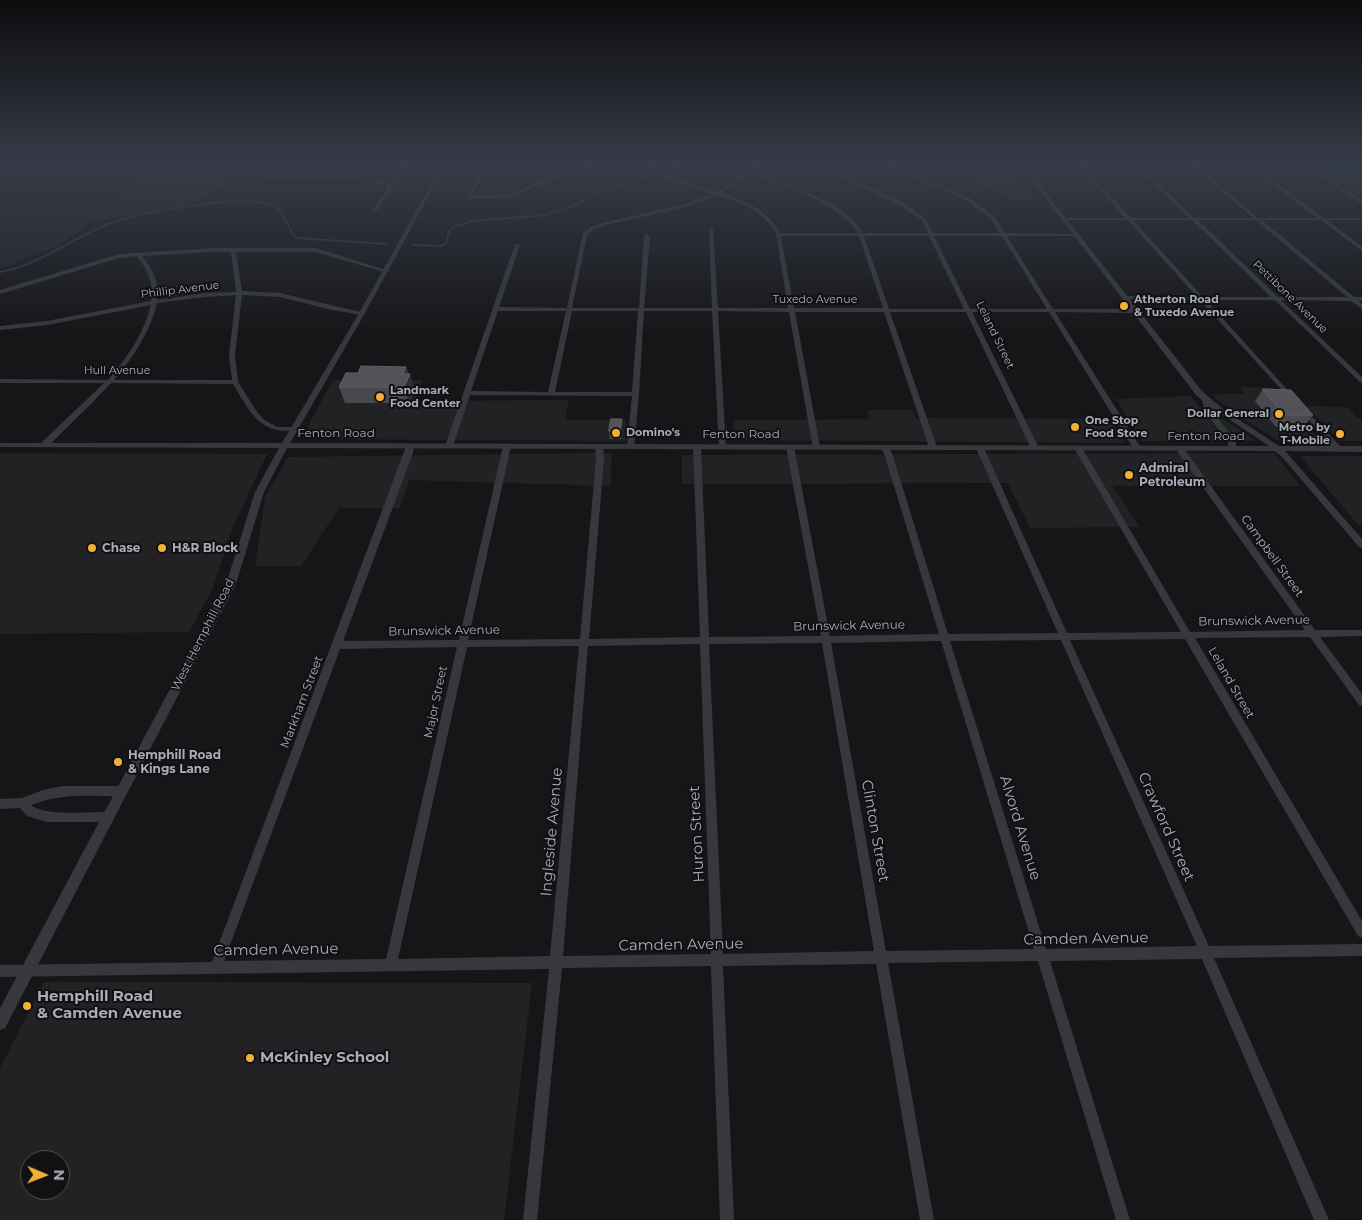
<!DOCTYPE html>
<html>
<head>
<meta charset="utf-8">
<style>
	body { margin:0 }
	#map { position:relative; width:1362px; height:1220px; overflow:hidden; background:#161618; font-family:Montserrat,sans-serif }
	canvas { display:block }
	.north { position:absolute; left:20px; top:1150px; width:50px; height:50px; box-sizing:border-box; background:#111113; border:1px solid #4d4f55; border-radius:50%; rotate:91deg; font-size:14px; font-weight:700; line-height:20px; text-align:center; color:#a8adb8 }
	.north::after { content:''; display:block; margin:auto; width:18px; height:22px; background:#f2b134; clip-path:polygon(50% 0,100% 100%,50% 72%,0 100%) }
</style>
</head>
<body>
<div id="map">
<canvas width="1362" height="1220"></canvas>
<div class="north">N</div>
</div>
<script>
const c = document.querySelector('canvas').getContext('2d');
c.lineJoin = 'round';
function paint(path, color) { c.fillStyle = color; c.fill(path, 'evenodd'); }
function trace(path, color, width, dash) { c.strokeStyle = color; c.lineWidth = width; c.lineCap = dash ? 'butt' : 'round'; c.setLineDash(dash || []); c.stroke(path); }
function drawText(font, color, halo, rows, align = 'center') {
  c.font = font + ' Montserrat,sans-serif'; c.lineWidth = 4; c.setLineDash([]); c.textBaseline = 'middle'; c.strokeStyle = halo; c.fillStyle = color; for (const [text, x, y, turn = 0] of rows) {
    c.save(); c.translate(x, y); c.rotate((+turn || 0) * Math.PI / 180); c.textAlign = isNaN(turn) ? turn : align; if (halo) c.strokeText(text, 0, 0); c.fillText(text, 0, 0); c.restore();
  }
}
const built = new Path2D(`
	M 935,166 L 1010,166 L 1036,200 L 1008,200 L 1004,194 Z
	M 144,173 L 237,178 L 196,202 L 108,220 L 94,220 L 59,245 L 0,269 L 0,199 L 110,200 Z
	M 333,380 L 422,380 L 415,401 L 569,400 L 565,420 L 626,420 L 627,441 L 307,439 L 303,435 Z
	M 1240,387 L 1273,388 L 1321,442 L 1287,442 L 1275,439 L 1238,416 L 1211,394 L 1245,394 Z
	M 1191,396 L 1227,441 L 1143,441 L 1116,399 Z
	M 1306,406 L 1347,407 L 1358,418 L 1362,418 L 1362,441 L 1340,441 Z
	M 867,410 L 912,410 L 915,418 L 1111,419 L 1125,443 L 735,440 L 733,420 L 869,419 Z
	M 0,453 L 267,454 L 233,527 L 212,590 L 189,632 L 0,634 Z
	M 612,453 L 610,486 L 409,480 L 400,508 L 339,508 L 301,566 L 255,566 L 265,497 L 288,457 Z
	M 1274,453 L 1300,486 L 1113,486 L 1140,527 L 1030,528 L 1008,483 L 682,484 L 682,455 Z
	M 1300,456 L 1362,456 L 1362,526 L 1359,526 Z
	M 44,982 L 532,983 L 504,1220 L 0,1220 L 0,1068 ZM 30,1160 L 60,1160 L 60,1190 L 30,1190 Z`);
const green = new Path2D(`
	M 1200,166 L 1362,166 L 1362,198 L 1326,173 L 1209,173 Z
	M 1213,412 L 1252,438 L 1255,441 L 1234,441 Z`);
const stream = new Path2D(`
	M 664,172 L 682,166
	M 413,245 L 440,246 L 446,244 L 449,232 L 453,227 L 473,221 L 545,215 L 578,204 L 599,193 L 654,175
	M 0,272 C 41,265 72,237 111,223 C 140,212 249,192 275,207 C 285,212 288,230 296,238 L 386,244`);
const minor = new Path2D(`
	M 276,166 L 280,166 L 272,175 L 335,176 L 341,166 L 345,166 L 339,176 L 350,176 L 390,183 L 402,166 L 406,166 L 376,212 L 374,212 L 372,211 L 389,186 L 350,178 L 268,178 L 184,170 L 0,170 L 0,168 L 184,168 L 251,175 L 268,175 Z
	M 483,166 L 487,166 L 472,196 L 508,195 L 557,174 L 589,166 L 596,166 L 561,176 L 511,197 L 467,199 Z
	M 646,166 L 651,166 L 673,178 L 717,192 L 755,166 L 760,166 L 752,173 C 782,180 848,204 863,233 L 928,233 L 922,221 L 900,205 L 818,166 L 823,166 L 904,203 L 926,219 L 933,233 L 1000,233 L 991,219 L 966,200 L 888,166 L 893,166 L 970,198 L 995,217 L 1005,233 L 1078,234 L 1078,236 L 1007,236 L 1053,309 L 1135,309 L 1138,311 L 1135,313 L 1055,312 L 1141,448 L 1137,450 L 1133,448 L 1049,312 L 972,312 L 1039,448 L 1035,450 L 1031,448 L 966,312 L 890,312 L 937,447 L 933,449 L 929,447 L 884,312 L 795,312 L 820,447 L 819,449 L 813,449 L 789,312 L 718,311 L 726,447 L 725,449 L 719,449 L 712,311 L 644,311 L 639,394 L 634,448 L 631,448 L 627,446 L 632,396 L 470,395 L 453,446 L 449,448 L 446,448 L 445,446 L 515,244 L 520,245 L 499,307 L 567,308 L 583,233 L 591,227 L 602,223 L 682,205 L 713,194 L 666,179 ZM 749,175 C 781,182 841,205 858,233 L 780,233 C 767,209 745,201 721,193 ZM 718,195 C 742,203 763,210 776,234 L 788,308 L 718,308 L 713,229 L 711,228 L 709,229 L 712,308 L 644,308 L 650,236 L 647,234 L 644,236 L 639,308 L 572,308 L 587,235 L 595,229 L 606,225 L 686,207 ZM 781,236 L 859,236 L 883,308 L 794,308 ZM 864,236 L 929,236 L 964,309 L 889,309 ZM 934,236 L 1002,236 L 1047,309 L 970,309 ZM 498,311 L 566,311 L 548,392 L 471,391 ZM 572,311 L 638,311 L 632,392 L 555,392 Z
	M 1079,166 L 1083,166 L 1131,218 L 1189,218 L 1136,166 L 1140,166 L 1194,218 L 1253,218 L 1192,166 L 1197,166 L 1258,218 L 1317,218 L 1261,175 L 1263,173 L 1324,218 L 1362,218 L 1362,220 L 1327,220 L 1362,247 L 1362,251 L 1321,220 L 1262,220 L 1354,297 L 1362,297 L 1362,301 L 1358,301 L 1362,304 L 1362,309 L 1351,301 L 1281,300 L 1362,377 L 1362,383 L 1360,382 L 1275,300 L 1206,300 L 1293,396 L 1294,397 L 1291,399 L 1289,398 L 1200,300 L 1123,299 L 1122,298 L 1125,296 L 1197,297 L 1128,220 L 1062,220 L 1062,219 L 1064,218 L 1125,218 ZM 1133,220 L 1192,220 L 1271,297 L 1203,297 ZM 1198,220 L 1256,220 L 1347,297 L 1278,297 Z
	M 1320,174 L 1324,174 L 1362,201 L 1362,204 L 1320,176 Z
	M 213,248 L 316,248 L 389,271 L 384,272 L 316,252 L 236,252 L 242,291 L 280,293 L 365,313 L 362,315 L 332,310 L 280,297 L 242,295 L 235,355 L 238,382 L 255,409 L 263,419 L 277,427 L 293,427 L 296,429 L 295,430 C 260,436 249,410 233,384 L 111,383 L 92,403 L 47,447 L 41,447 L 41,443 L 104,383 L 0,383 L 0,379 L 108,380 C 127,358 144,333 151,305 L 47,325 L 0,330 L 0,326 L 47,321 L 151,301 C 154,283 148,271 137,256 L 119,258 L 0,294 L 0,290 L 119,254 ZM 213,252 L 231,252 L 236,292 L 205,293 L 157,300 C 160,282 153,270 142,256 ZM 236,295 L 229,355 L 232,380 L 114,380 C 133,358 150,332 157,303 L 205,297 Z
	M 1303,408 L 1305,409 L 1341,447 L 1341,451 L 1335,451 L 1301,411 L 1301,409 Z
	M 407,444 L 410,444 L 414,446 L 413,453 L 343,641 L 459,640 L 503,446 L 507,444 L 511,446 L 468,640 L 580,639 L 596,459 L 595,446 L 599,444 L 603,446 L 604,459 L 589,639 L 700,637 L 693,447 L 697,445 L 701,447 L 709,637 L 821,636 L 786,447 L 790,445 L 794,447 L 830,636 L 939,634 L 884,453 L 880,447 L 884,445 L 887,445 L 892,453 L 948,634 L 1058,633 L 976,448 L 980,446 L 984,448 L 1067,633 L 1181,632 L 1074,448 L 1078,446 L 1082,448 L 1190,632 L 1305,630 L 1175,448 L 1176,446 L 1182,446 L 1315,630 L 1362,630 L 1362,636 L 1320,637 L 1362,694 L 1362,706 L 1359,705 L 1310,637 L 1195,638 L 1362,921 L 1362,938 L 1358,936 L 1185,639 L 1070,640 L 1209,946 L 1362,944 L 1362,956 L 1214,958 L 1329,1220 L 1314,1220 L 1202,959 L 1050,961 L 1130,1220 L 1116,1220 L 1038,961 L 888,963 L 934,1220 L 920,1220 L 876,964 L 723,966 L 734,1220 L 720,1220 L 711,966 L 562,968 L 537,1220 L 523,1220 L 549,969 L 0,977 L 0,965 L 212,962 ZM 1061,640 L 1197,946 L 1046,949 L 950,641 ZM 941,641 L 1034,949 L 886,951 L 831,643 ZM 822,643 L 874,951 L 723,954 L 709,644 ZM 700,644 L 711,954 L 563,956 L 588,646 ZM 579,646 L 550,956 L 398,959 L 467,647 ZM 457,647 L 386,959 L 224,961 L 340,649 Z
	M 62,786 L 121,786 L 125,788 L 126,791 L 125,794 L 121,796 C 89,796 61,793 31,805 C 43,816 89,812 107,812 L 111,813 L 112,817 L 111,821 L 107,822 L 47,822 L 27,816 L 20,808 L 0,809 L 0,799 L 22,798 L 43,790 Z`);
const tertiary = new Path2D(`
	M 441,166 L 445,166 L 365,313 L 290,443 L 1228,446 L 1228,442 L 1205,412 L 1202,400 L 1196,395 L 1021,166 L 1025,166 L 1202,391 L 1223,409 L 1279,446 L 1362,446 L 1362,452 L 1285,451 L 1362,539 L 1362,548 L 1359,547 L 1283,458 L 1275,451 L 287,448 L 264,492 L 236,584 L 5,1028 L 0,1030 L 0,1008 L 226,584 L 255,492 L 279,448 L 0,447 L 0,443 L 282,443 L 359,313 ZM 1212,408 L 1269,446 L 1236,446 L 1236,442 L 1213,412 Z`);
const wall = new Path2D(`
	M 406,367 L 415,390 L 409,403 L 345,403 L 339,387 L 358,373 Z
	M 1263,389 L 1313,415 L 1304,427 L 1276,427 L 1255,401 Z
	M 622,427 L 621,439 L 610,439 L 609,431 Z`);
const shadedWall = new Path2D(`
	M 406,367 L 409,376 L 410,374 L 415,390 L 409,403 L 404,387 L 403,374 Z
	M 622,419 L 622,427 L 621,439 L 620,431 Z`);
const building = new Path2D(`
	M 361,366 L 406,367 L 403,374 L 410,374 L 404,387 L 339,387 L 346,373 L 358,373 Z
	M 1263,389 L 1291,390 L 1313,415 L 1284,415 Z
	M 611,419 L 622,419 L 620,431 L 609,431 Z`);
const markers = [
	[1124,306,5,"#f2b134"],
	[380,397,5,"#f2b134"],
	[1279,414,5,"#f2b134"],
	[1075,427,5,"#f2b134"],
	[616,433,5,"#f2b134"],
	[1340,434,5,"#f2b134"],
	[1129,475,5,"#f2b134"],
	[92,548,5,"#f2b134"],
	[162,548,5,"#f2b134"],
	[118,762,5,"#f2b134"],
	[27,1006,5,"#f2b134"],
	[250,1058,5,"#f2b134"]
];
const farStreetnames = [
	["Phillip Avenue",180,290,-7],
	["Pettibone Avenue",1290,297,44],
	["Tuxedo Avenue",815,300],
	["Leland Street",995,335,64],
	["Hull Avenue",117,371]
];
const farPoinames = [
	["Atherton Road",1134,300],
	["& Tuxedo Avenue",1134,313],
	["Landmark",390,391],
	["Food Center",390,404],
	["Dollar General",1269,414,"right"],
	["One Stop",1085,421],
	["Food Store",1085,434],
	["Metro by",1330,428,"right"],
	["T-Mobile",1330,441,"right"],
	["Domino's",626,433]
];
const streetNames = [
	["Fenton Road",336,433],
	["Fenton Road",741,434],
	["Fenton Road",1206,436],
	["Campbell Street",1272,556,54],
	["Brunswick Avenue",1254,621,-1],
	["Brunswick Avenue",849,626,-1],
	["Brunswick Avenue",444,631,-1],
	["West Hemphill Road",203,635,-63],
	["Leland Street",1231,683,60],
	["Markham Street",302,702,-69],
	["Major Street",436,702,-78]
];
const poiNames = [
	["Admiral",1139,468],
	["Petroleum",1139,482],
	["Chase",102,548],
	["H&R Block",172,548],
	["Hemphill Road",128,755],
	["& Kings Lane",128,769]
];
const nearStreetnames = [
	["Crawford Street",1166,827,66],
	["Alvord Avenue",1020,828,73],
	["Clinton Street",875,831,80],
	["Ingleside Avenue",552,832,-85],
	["Huron Street",697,834,-93],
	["Camden Avenue",1086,939,-1],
	["Camden Avenue",681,945,-1],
	["Camden Avenue",276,950,-1]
];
const nearPoinames = [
	["Hemphill Road",37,997],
	["& Camden Avenue",37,1014],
	["McKinley School",260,1058]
];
paint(built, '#222225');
paint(green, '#1e261f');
trace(stream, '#2c353c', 2);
paint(minor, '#37383d');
paint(tertiary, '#37383d');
paint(wall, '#47494d');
paint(shadedWall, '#2f3033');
paint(building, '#525359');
trace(building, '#5f6168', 1);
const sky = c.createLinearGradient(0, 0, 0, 337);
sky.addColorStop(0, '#0c0c0d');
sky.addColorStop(0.49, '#363c48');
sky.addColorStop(1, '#363c4800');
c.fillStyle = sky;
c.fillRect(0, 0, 1362, 337);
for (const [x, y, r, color] of markers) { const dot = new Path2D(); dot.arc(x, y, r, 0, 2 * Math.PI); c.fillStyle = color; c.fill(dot); trace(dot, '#111113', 2); }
drawText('11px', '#a8adb8', '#111113', farStreetnames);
drawText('bold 11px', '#a8adb8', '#111113', farPoinames, 'left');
drawText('12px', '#a8adb8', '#111113', streetNames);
drawText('bold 12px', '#a8adb8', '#111113', poiNames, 'left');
drawText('15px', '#a8adb8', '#111113', nearStreetnames);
drawText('bold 15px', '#a8adb8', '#111113', nearPoinames, 'left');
</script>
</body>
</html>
